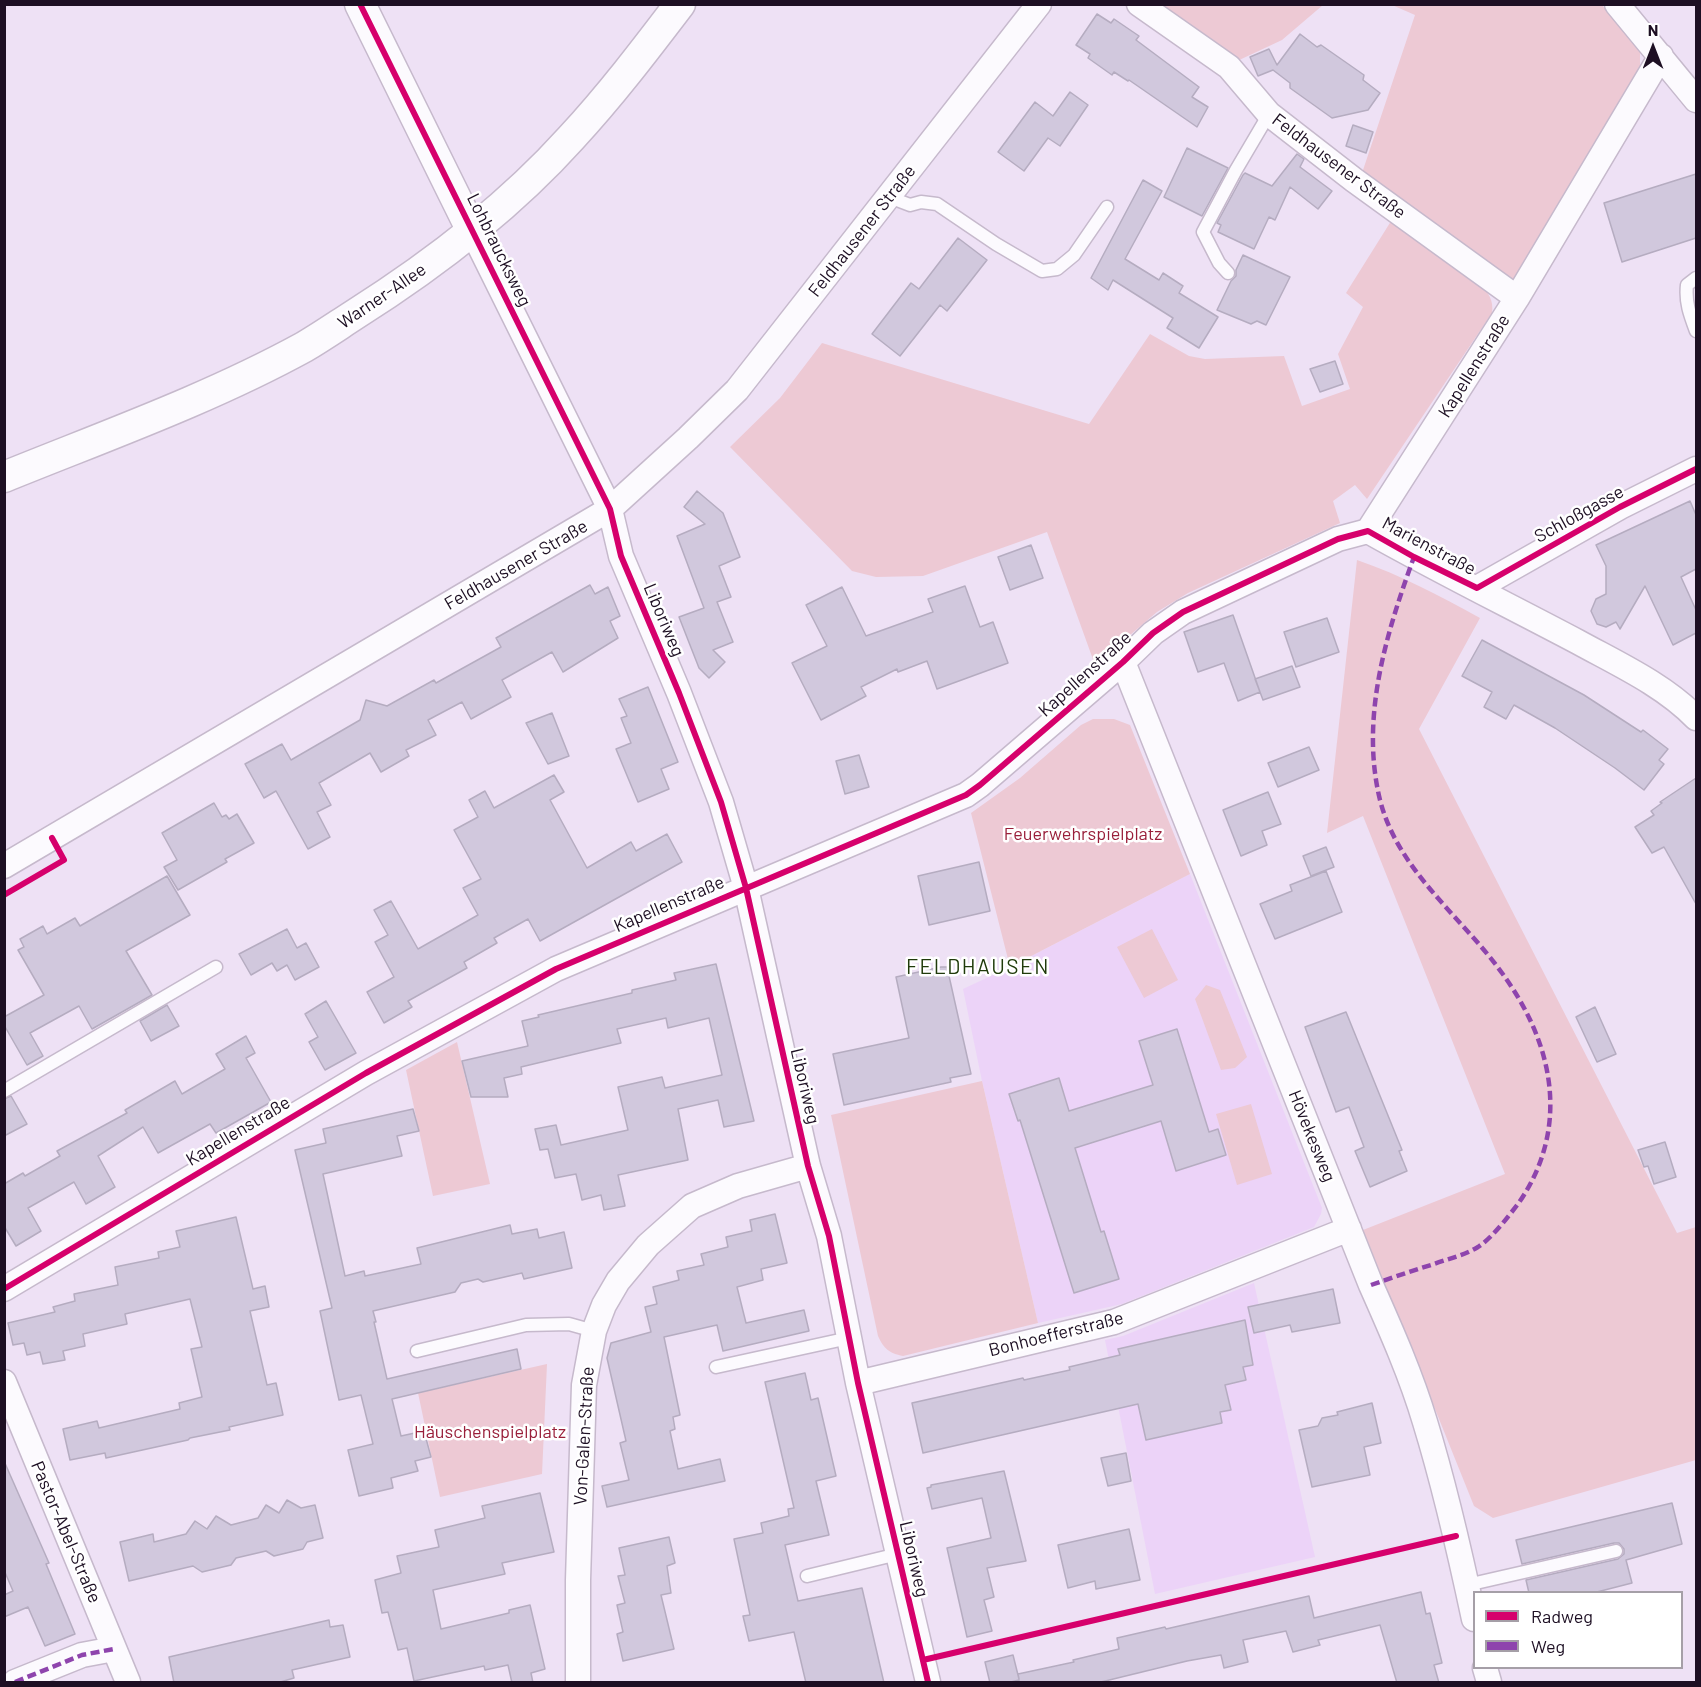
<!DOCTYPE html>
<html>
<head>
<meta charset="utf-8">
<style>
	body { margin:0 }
	#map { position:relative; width:1701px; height:1687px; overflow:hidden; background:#eee1f5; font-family:Barlow,sans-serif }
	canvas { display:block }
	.frame { position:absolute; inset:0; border:6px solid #1d0f23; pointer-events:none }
	.legend { position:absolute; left:1473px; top:1591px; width:210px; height:78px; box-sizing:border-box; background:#fff; border:2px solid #a59fa7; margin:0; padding:8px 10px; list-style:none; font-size:18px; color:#1d0f23 }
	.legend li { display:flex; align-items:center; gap:12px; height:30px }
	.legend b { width:30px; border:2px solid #a59fa7 }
	.north { position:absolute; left:1623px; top:18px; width:60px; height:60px; -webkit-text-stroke:4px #fff; paint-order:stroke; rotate:0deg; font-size:16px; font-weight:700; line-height:24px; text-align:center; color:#1d0f23 }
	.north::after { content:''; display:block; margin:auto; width:21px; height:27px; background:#1d0f23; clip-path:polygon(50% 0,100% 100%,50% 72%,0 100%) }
</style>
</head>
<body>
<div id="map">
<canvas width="1701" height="1687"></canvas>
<div class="frame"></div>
<ul class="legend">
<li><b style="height:8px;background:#d6006c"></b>Radweg</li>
<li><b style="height:8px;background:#8e44ad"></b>Weg</li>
</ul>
<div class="north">N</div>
</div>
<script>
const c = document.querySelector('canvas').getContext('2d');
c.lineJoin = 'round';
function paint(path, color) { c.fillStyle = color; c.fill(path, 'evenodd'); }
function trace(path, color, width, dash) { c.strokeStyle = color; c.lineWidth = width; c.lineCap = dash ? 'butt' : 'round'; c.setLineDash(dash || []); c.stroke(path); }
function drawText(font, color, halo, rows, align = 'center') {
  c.font = font + ' Barlow,sans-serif'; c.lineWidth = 5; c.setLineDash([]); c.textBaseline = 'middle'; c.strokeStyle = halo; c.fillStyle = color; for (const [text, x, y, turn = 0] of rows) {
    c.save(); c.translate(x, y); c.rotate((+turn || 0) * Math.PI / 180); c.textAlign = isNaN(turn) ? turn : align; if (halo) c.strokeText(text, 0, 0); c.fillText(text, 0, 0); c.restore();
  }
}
const built = new Path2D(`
	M 1190,874 L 1322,1208 L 1321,1214 L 1314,1227 L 1122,1304 L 1038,1323 L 982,1081 L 963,989 L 1010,967 Z
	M 1254,1283 L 1315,1557 L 1155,1594 L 1105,1340 L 1123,1336 Z`);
const green = new Path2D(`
	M 1156,5 L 1323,5 L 1282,40 L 1235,62 Z
	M 1392,5 L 1602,5 L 1640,51 L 1640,70 L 1509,286 L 1361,176 L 1415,15 Z
	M 1393,218 L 1481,284 C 1488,293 1494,300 1492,313 L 1367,499 L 1355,485 L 1333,501 L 1340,523 L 1188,593 L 1157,612 L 1095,665 L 1047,532 L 923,576 L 876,577 L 852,571 L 730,447 L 780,398 L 822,343 L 1089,424 L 1150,334 L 1189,356 L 1205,359 L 1284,356 L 1302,406 L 1350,389 L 1338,354 L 1363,307 L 1346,293 Z
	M 1357,560 C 1401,575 1440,596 1480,618 L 1419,729 L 1677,1233 L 1696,1227 L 1696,1460 L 1493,1518 L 1474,1506 L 1363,1230 L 1505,1174 L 1363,816 L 1327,833 Z
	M 1093,719 L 1114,719 L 1130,725 L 1190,874 L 1010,967 L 971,813 L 1020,778 L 1081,725 Z
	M 1152,929 L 1178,980 L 1144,998 L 1117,947 Z
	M 1206,985 L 1220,990 L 1247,1057 L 1235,1068 L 1221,1070 L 1195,999 Z
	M 457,1042 L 490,1184 L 433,1196 L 406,1070 Z
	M 982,1081 L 1038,1323 L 903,1356 C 889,1353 884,1349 878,1336 L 831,1115 Z
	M 1251,1104 L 1272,1174 L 1237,1185 L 1216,1114 Z
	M 547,1364 L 542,1474 L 440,1497 L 418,1393 Z`);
const building = new Path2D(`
	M 1097,14 L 1111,23 L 1114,19 L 1139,36 L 1136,40 L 1199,87 L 1192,97 L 1208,107 L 1197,127 L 1129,80 L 1128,81 L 1114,72 L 1112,75 L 1088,58 L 1090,54 L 1076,45 Z
	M 1300,34 L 1317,47 L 1321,45 L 1364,75 L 1363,80 L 1380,93 L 1368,110 L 1332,118 L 1290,88 L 1290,83 L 1273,70 L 1258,76 L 1250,57 L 1269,49 L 1277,65 Z
	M 1070,92 L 1088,105 L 1060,146 L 1048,138 L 1024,171 L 998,152 L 1035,102 L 1053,116 Z
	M 1353,125 L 1373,132 L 1366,153 L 1346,146 Z
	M 1187,148 L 1228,168 L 1202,216 L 1164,197 Z
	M 1297,154 L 1304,159 L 1300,167 L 1332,191 L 1318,209 L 1290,187 L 1275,220 L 1269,217 L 1254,249 L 1218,232 L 1221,225 L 1217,223 L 1243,175 L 1245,173 L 1272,186 Z
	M 1696,174 L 1696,238 L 1622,262 L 1604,203 Z
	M 1143,180 L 1162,191 L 1125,259 L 1159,280 L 1163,273 L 1183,286 L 1179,293 L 1218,317 L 1199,348 L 1167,328 L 1173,318 L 1113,280 L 1108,290 L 1091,278 Z
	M 958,238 L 987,260 L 947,311 L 940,305 L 900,356 L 872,334 L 911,283 L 919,289 Z
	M 1243,255 L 1290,277 L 1266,325 L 1257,321 L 1251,324 L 1217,310 L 1231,281 L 1236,276 L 1236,270 Z
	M 1335,361 L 1343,384 L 1320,392 L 1310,369 Z
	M 697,491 L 723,513 L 740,557 L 719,566 L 731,597 L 717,602 L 733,642 L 713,650 L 725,662 L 709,678 L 699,668 L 679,617 L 704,608 L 677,536 L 705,524 L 684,507 Z
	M 1690,501 L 1696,515 L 1696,569 L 1681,577 L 1696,610 L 1696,633 L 1673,645 L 1645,586 L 1620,629 L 1616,622 L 1606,627 L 1597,624 L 1591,611 L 1596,599 L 1606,594 L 1606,566 L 1596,545 Z
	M 1031,545 L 1043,578 L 1010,590 L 998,557 Z
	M 590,585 L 595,594 L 608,587 L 620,616 L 610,621 L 618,638 L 563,672 L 552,652 L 502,680 L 511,697 L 471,719 L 462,702 L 428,720 L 436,735 L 406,750 L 409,756 L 381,772 L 370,753 L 319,783 L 331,805 L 317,812 L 330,837 L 308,849 L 276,791 L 264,798 L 245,764 L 282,744 L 291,760 L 360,720 L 366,700 L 387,706 L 434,680 L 436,683 L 501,647 L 496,638 Z
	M 965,586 L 980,627 L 993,622 L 1008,663 L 937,689 L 927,661 L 898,672 L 897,669 L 861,687 L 866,696 L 821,720 L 792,663 L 827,646 L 806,605 L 842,587 L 866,636 L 933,612 L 928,599 Z
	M 1233,615 L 1260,692 L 1238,701 L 1224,663 L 1198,672 L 1184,632 Z
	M 1327,618 L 1339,652 L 1296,667 L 1284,632 Z
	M 1482,640 L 1584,695 L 1641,732 L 1643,730 L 1668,749 L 1659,760 L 1664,764 L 1644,790 L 1615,768 L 1555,728 L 1514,705 L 1506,719 L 1484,707 L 1492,692 L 1462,676 Z
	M 1292,666 L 1300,687 L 1263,700 L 1255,679 Z
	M 648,687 L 678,762 L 661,769 L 669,789 L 638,802 L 616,749 L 631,743 L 621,718 L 627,716 L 619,699 Z
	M 552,713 L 569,756 L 548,764 L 526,723 Z
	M 1309,747 L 1319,770 L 1278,787 L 1268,763 Z
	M 859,755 L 869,787 L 845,794 L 836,761 Z
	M 554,775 L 564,792 L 550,800 L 587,868 L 631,842 L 636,851 L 667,834 L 682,862 L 540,941 L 528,919 L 494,938 L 497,943 L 464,962 L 467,968 L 408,1001 L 412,1007 L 384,1023 L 367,992 L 394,977 L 375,942 L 388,935 L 374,910 L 391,901 L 418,949 L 478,915 L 463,888 L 481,879 L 454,830 L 478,817 L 469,800 L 485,791 L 494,808 Z
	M 1696,778 L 1696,904 L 1664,847 L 1652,853 L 1635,827 L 1654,815 L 1651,811 L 1662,803 L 1660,802 Z
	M 1268,792 L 1281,824 L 1262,831 L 1267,845 L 1241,856 L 1223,810 Z
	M 214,803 L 222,817 L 226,815 L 229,819 L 237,814 L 254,843 L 225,859 L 227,862 L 178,890 L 164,867 L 177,860 L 162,833 Z
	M 1326,847 L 1334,867 L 1311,876 L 1303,856 Z
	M 979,862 L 990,911 L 929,925 L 918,876 Z
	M 1326,871 L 1342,912 L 1275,939 L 1260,904 L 1292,891 L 1290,885 Z
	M 167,876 L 190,915 L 126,951 L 152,995 L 92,1029 L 79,1006 L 30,1033 L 43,1056 L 27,1065 L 4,1025 L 4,1017 L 44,995 L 18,950 L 24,947 L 20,939 L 43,926 L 47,934 L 75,918 L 80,926 Z
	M 287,929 L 297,948 L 306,943 L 319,967 L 295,980 L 287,965 L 277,971 L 272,963 L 251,975 L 239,954 Z
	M 716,964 L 754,1121 L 724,1127 L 718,1100 L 678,1109 L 688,1160 L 618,1175 L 625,1206 L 604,1210 L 601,1195 L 582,1200 L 576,1174 L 555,1178 L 548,1149 L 540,1150 L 535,1129 L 556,1125 L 561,1145 L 628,1130 L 618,1087 L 662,1077 L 665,1088 L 722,1075 L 709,1018 L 668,1028 L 666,1018 L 617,1029 L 621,1043 L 521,1067 L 522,1074 L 504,1078 L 508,1097 L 471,1097 L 462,1061 L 528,1046 L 522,1021 L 539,1017 L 538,1015 L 632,993 L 632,990 L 676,980 L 674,973 Z
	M 941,967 L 947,967 L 971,1074 L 950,1078 L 951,1082 L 844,1105 L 833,1054 L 909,1038 L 896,977 Z
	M 326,1001 L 356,1053 L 325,1070 L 309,1042 L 318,1037 L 305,1014 Z
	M 167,1005 L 179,1026 L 151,1041 L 140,1021 Z
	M 1595,1007 L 1616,1054 L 1597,1062 L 1576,1017 Z
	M 1346,1012 L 1402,1150 L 1399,1151 L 1407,1171 L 1370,1187 L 1355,1151 L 1364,1147 L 1349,1107 L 1336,1112 L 1305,1027 Z
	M 1177,1029 L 1209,1132 L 1218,1129 L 1226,1155 L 1176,1171 L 1161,1121 L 1075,1148 L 1101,1232 L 1104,1231 L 1119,1279 L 1074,1293 L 1020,1120 L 1018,1121 L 1009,1094 L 1059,1078 L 1069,1111 L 1153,1085 L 1139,1041 Z
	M 246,1036 L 255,1053 L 246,1058 L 271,1102 L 216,1133 L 210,1124 L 158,1153 L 143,1127 L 98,1156 L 115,1187 L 86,1204 L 74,1182 L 28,1208 L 41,1231 L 16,1246 L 4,1226 L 4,1184 L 23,1173 L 25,1176 L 60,1156 L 57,1151 L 127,1113 L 125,1110 L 175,1081 L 182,1094 L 225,1069 L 216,1054 Z
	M 11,1096 L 27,1124 L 4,1136 L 4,1099 Z
	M 413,1109 L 419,1131 L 397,1136 L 402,1156 L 323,1174 L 345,1276 L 364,1271 L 365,1276 L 421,1264 L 417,1248 L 510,1225 L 512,1234 L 537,1229 L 539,1238 L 564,1232 L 572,1268 L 524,1279 L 522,1273 L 483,1282 L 478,1279 L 461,1283 L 455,1292 L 373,1311 L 376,1322 L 374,1322 L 387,1379 L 517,1349 L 521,1369 L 392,1399 L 401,1436 L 424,1431 L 431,1457 L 415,1461 L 418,1471 L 391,1478 L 393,1488 L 359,1496 L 348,1450 L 373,1444 L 361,1395 L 339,1400 L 320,1311 L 332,1308 L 295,1150 L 326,1143 L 323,1129 Z
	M 1665,1142 L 1676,1177 L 1654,1184 L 1648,1166 L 1644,1167 L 1638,1150 Z
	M 775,1214 L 787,1263 L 761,1269 L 763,1280 L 737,1287 L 746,1323 L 804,1310 L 809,1331 L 723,1351 L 717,1325 L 664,1337 L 680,1415 L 673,1417 L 675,1429 L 670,1431 L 678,1469 L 720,1459 L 725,1481 L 607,1507 L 602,1486 L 629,1480 L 620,1443 L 626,1441 L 607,1358 L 611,1343 L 651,1332 L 645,1307 L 657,1304 L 653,1287 L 679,1280 L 677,1271 L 704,1265 L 701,1254 L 728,1247 L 726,1237 L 752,1231 L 750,1220 Z
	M 236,1217 L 253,1289 L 265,1286 L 269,1307 L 250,1311 L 267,1385 L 276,1383 L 283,1415 L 229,1427 L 230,1430 L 190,1438 L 188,1440 L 106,1458 L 105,1453 L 70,1460 L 63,1429 L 97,1421 L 99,1428 L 180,1409 L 179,1403 L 202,1397 L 191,1349 L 202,1347 L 190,1299 L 125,1314 L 127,1324 L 83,1334 L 85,1346 L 63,1351 L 65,1360 L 43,1364 L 40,1352 L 27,1355 L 24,1343 L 13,1345 L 8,1323 L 55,1312 L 53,1307 L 75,1301 L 74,1294 L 118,1285 L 115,1267 L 159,1258 L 158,1252 L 180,1247 L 176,1231 Z
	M 1333,1289 L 1340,1323 L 1292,1332 L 1290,1325 L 1254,1333 L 1248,1307 Z
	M 1245,1320 L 1253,1365 L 1243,1367 L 1246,1380 L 1225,1385 L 1231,1410 L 1220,1412 L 1222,1423 L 1146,1440 L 1138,1404 L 923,1453 L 912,1403 L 1023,1378 L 1024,1380 L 1070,1370 L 1069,1367 L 1120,1355 L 1118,1349 Z
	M 805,1373 L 811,1400 L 818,1398 L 836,1476 L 816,1481 L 829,1535 L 785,1545 L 798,1601 L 862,1588 L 884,1683 L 806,1683 L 794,1632 L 749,1641 L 743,1616 L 750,1615 L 734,1539 L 763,1533 L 761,1523 L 789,1516 L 788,1509 L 794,1508 L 765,1382 Z
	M 1372,1403 L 1381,1443 L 1364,1447 L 1370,1475 L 1312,1487 L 1299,1430 L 1318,1426 L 1322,1418 L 1338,1415 L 1337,1412 Z
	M 1126,1453 L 1131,1481 L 1108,1486 L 1101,1458 Z
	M 4,1461 L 49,1563 L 46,1564 L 75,1634 L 45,1646 L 28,1607 L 4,1617 L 4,1595 L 13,1591 L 4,1570 Z
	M 1004,1471 L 1026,1561 L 987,1568 L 994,1597 L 984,1600 L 992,1631 L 967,1637 L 947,1548 L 991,1538 L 982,1498 L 932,1509 L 927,1488 L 931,1487 L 931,1485 Z
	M 540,1493 L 554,1552 L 502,1563 L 505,1574 L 433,1590 L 441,1629 L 509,1613 L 509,1610 L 530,1605 L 545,1669 L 531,1673 L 533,1683 L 512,1683 L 508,1665 L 485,1670 L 484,1666 L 414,1681 L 407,1648 L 398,1650 L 388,1612 L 382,1613 L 375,1580 L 401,1573 L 397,1556 L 439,1547 L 435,1530 L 485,1518 L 482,1506 Z
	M 287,1500 L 301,1508 L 315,1505 L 323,1538 L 307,1542 L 303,1549 L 274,1556 L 266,1551 L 236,1558 L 231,1565 L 202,1572 L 193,1566 L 129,1581 L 120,1542 L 153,1534 L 154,1542 L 186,1534 L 195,1521 L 207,1529 L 216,1516 L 231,1525 L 258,1518 L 266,1505 L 279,1513 Z
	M 1672,1503 L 1682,1544 L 1626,1560 L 1632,1583 L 1593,1593 L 1529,1593 L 1526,1580 L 1618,1559 L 1624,1554 L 1624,1549 L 1619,1543 L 1614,1543 L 1522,1564 L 1516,1540 Z
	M 1129,1529 L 1140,1580 L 1096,1589 L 1095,1581 L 1068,1588 L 1058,1545 Z
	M 669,1537 L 675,1563 L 667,1566 L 671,1593 L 661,1595 L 674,1649 L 623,1661 L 617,1634 L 623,1632 L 617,1605 L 625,1603 L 618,1576 L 625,1575 L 619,1548 Z
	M 1421,1592 L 1426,1614 L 1430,1613 L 1442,1663 L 1434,1665 L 1439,1683 L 1397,1683 L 1380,1625 L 1318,1640 L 1320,1645 L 1293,1652 L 1286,1631 L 1243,1640 L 1248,1662 L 1224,1668 L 1221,1655 L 1187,1661 L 1097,1683 L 1019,1683 L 1019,1680 L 1007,1683 L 990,1683 L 985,1662 L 1013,1655 L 1019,1679 L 1018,1674 L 1074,1662 L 1073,1660 L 1119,1649 L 1117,1638 L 1165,1627 L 1166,1629 L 1309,1596 L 1314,1618 Z
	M 329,1620 L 330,1627 L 343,1625 L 350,1657 L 292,1670 L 294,1678 L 277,1683 L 174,1683 L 169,1657 Z`);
const service = new Path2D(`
	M 889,197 L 910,205 L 921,202 L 937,204 L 996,244 L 1042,271 L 1057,269 L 1074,255 L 1107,207
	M 1228,273 L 1219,263 L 1203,232 L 1236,170 L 1269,114
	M 1696,278 L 1687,285 C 1685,302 1690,315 1696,331
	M 4,1091 L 216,967
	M 417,1351 L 526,1325 L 569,1324 L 594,1331
	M 716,1367 L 849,1338
	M 807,1576 L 898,1554
	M 1467,1585 L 1616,1551`);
const minor = new Path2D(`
	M 1139,4 L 1229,67 L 1269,114 L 1354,180 L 1517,298
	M 1617,4 L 1696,100
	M 472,231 L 610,509 L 621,556 L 679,693 L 721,802 L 746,888 L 808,1166 L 829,1236 L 858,1383 L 928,1682
	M 1368,531 C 1437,570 1508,605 1578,642 C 1618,664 1664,685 1696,718
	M 1477,588 L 1620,507 L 1696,469
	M 1123,662 L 1371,1285 C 1391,1330 1411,1375 1425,1422 C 1445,1487 1460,1553 1474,1619
	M 4,866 L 610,509 L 688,438 L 737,390 L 1039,4
	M 4,1289 L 366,1073 L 556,969 L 966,795 L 980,785 L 1123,662 L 1153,633 L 1183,612 L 1338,539 L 1368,531 L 1517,298 L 1661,56
	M 4,1382 L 128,1682
	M 858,1383 L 1114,1322 L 1349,1229
	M 1485,1668 L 1489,1682
	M 15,1682 L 82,1655 L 114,1649
	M 578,1682 L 578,1580 L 584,1385 L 594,1331 L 604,1305 L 618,1281 L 648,1245 L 692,1206 L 738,1186 L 808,1166`);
const tertiary = new Path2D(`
	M 360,4 L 472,231
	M 4,477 C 105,436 209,399 304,347 C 321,337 337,326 354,315 C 433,265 508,208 571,138 C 610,96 645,50 680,4`);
const quiet = new Path2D(`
	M 1371,1285 C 1391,1278 1411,1271 1431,1265 C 1447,1259 1463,1256 1478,1247 C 1493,1237 1507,1218 1518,1204 C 1571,1128 1554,1044 1502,973 C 1461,916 1398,871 1380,800 C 1360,718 1386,634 1414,557
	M 15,1682 L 82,1655 L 114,1649`);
const cycleway = new Path2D(`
	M 360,4 L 610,509 L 621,556 L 679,693 L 721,802 L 746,888 L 808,1166 L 829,1236 L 858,1383 L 928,1682
	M 4,895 L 64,860 L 52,838
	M 4,1289 L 366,1073 L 556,969 L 966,795 L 980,785 L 1123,662 L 1153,633 L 1183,612 L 1338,539 L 1368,531 L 1414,557 L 1477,588 L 1620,507 L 1696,469
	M 923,1660 L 1456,1536`);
const streetNames = [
	["Feldhausener Straße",1339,166,37],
	["Feldhausener Straße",862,231,-52],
	["Lohbraucksweg",499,250,64],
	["Warner-Allee",382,296,-34],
	["Kapellenstraße",1474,366,-58],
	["Schloßgasse",1579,514,-29],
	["Marienstraße",1429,546,28],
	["Feldhausener Straße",516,565,-30],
	["Liboriweg",664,620,67],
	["Kapellenstraße",1085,674,-42],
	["Kapellenstraße",669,904,-23],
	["Liboriweg",805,1086,77],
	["Kapellenstraße",238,1131,-31],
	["Hövekesweg",1312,1136,68],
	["Bonhoefferstraße",1056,1334,-14],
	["Von-Galen-Straße",584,1436,-87],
	["Pastor-Abel-Straße",66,1532,67],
	["Liboriweg",914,1559,77]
];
const parkNames = [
	["Feuerwehrspielplatz",1083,834],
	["Häuschenspielplatz",490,1432]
];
const quarterNames = [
	["FELDHAUSEN",978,967]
];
paint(built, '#ecd3f8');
paint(green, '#edc9d4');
paint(building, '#d1c8dd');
trace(building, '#b5acc0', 1.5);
trace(service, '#c6b9cc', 15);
trace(minor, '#c6b9cc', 27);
trace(tertiary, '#c6b9cc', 33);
trace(service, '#fcfafe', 12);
trace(minor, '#fcfafe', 24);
trace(tertiary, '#fcfafe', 30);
trace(quiet, '#8e44ad', 4.5, [9, 4.5]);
trace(cycleway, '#d6006c', 6);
drawText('18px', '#1d0f23', '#fff', streetNames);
drawText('18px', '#991f3a', '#fff', parkNames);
c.letterSpacing = '1.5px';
drawText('21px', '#203b0b', '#fff', quarterNames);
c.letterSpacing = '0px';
</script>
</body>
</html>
